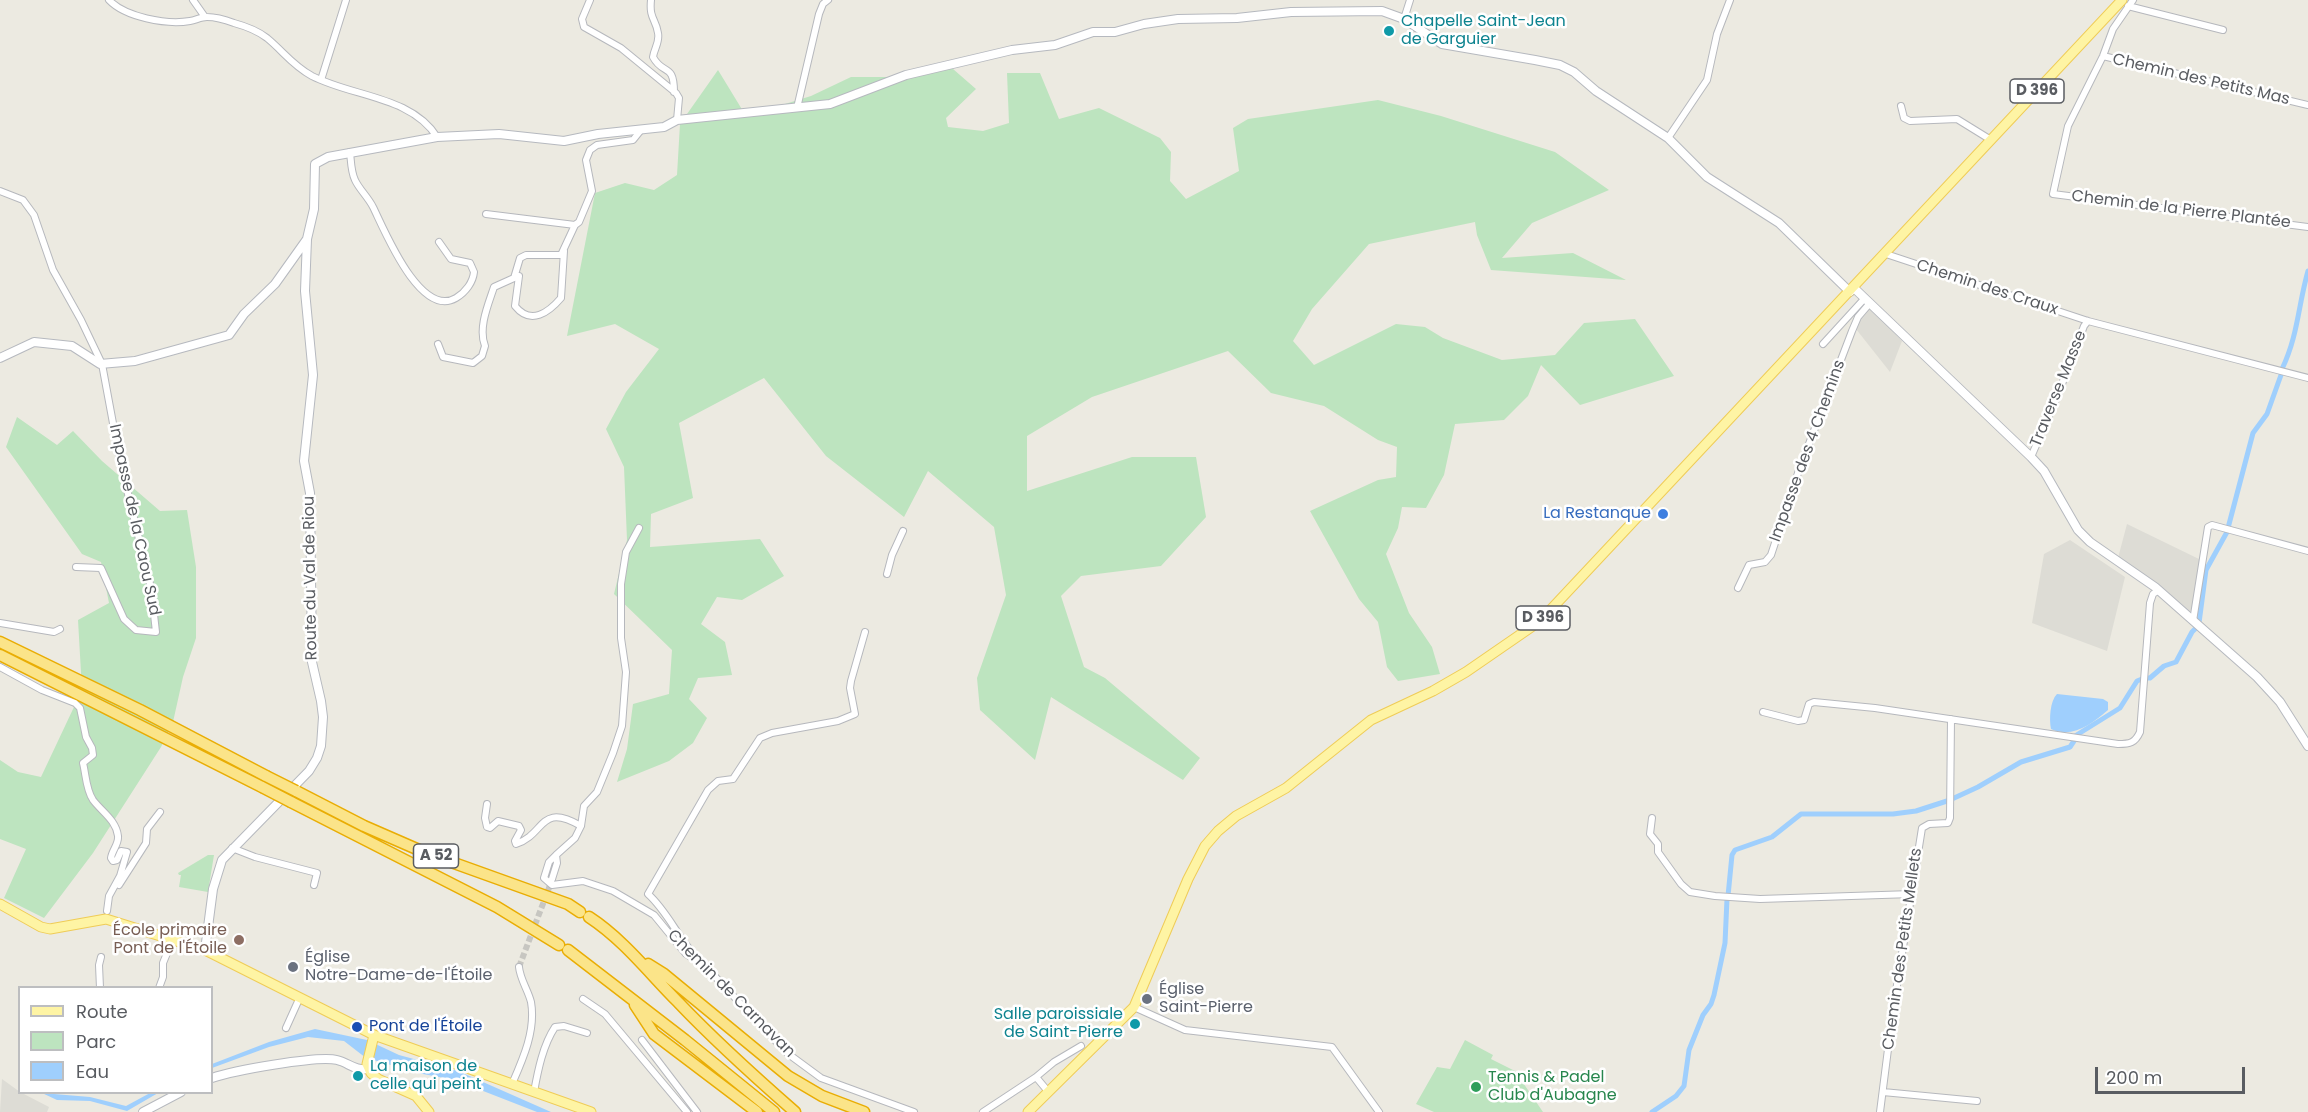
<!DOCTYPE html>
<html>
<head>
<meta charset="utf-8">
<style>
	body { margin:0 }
	#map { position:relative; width:2308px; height:1112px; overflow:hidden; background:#eceae1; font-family:Poppins,sans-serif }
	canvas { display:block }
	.legend { position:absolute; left:18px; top:986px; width:195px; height:108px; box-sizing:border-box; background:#fff; border:2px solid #bdbec0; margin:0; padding:8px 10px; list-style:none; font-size:18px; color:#595c61 }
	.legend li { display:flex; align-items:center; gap:12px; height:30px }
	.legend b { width:30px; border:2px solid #bdbec0 }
	.scale { position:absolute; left:2095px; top:1067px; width:150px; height:27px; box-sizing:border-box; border:3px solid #595c61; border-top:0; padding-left:8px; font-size:18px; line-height:21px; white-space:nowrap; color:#595c61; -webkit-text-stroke:4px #fff; paint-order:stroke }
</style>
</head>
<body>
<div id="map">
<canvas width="2308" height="1112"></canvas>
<ul class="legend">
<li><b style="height:8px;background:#fef4a4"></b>Route</li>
<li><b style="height:16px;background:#bde4bf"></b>Parc</li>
<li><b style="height:16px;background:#9fcffd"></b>Eau</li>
</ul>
<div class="scale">200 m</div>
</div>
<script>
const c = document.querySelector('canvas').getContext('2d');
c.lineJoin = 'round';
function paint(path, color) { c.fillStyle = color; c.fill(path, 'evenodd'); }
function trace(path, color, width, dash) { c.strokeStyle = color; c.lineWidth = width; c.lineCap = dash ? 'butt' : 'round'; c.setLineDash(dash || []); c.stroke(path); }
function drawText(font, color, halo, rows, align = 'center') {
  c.font = font + ' Poppins,sans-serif'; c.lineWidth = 5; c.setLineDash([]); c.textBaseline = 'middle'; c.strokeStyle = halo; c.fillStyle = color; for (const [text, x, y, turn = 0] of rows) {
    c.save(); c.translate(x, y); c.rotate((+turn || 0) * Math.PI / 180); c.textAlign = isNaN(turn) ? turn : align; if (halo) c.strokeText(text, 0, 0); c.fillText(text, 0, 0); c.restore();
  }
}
const industrial = new Path2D(`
	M 1870,307 L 1902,341 L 1890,372 L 1856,329 L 1862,315 Z
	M 2127,524 L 2201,560 L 2195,601 L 2189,614 L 2118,558 Z
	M 2070,540 L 2125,577 L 2107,651 L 2032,623 L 2044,554 Z
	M 2,1079 L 20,1092 L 49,1107 L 47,1112 L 0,1112 Z`);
const green = new Path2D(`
	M 945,62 L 976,89 L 946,118 L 948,127 L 983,131 L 1009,123 L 1007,73 L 1040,73 L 1059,119 L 1099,108 L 1160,138 L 1171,152 L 1170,181 L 1186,199 L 1239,171 L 1233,128 L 1248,119 L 1378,100 L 1441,116 L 1555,152 L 1609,190 L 1532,223 L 1502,258 L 1573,253 L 1626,280 L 1491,270 L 1477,235 L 1475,222 L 1369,244 L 1312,309 L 1293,341 L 1314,365 L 1396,324 L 1425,327 L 1443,338 L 1502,360 L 1555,355 L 1584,323 L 1635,319 L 1674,376 L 1580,405 L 1541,365 L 1528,396 L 1504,420 L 1455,424 L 1444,475 L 1426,508 L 1402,507 L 1398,528 L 1386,554 L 1409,613 L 1432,647 L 1440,674 L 1398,681 L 1387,667 L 1378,622 L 1359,599 L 1310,511 L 1378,480 L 1396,477 L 1397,447 L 1378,440 L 1324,406 L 1271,393 L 1228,351 L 1092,397 L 1027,436 L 1027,491 L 1132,457 L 1196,457 L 1206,517 L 1161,566 L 1081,576 L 1061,596 L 1084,667 L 1105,678 L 1200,758 L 1183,780 L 1051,697 L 1035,760 L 980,710 L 977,678 L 1006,595 L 994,527 L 928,471 L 904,517 L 826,456 L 764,378 L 679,423 L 693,498 L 651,514 L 650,547 L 760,539 L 784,576 L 742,600 L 717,597 L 701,624 L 725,642 L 732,675 L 698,678 L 689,699 L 707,718 L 693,743 L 669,761 L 617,782 L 627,749 L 633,704 L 669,694 L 672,650 L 614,594 L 627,540 L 624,467 L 606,429 L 626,392 L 659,349 L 615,324 L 567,336 L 595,193 L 625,183 L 654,190 L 677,175 L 680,124 L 718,70 L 746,116 L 811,96 L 851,77 L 896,77 Z
	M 17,417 L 57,445 L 73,431 L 102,461 L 160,511 L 187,510 L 196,567 L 196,638 L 183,677 L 173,722 L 161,747 L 93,853 L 44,918 L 4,898 L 26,849 L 0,839 L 0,760 L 18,772 L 41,777 L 82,690 L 78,620 L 109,603 L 101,562 L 82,554 L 6,447 Z
	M 208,855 L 214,855 L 208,892 L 179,887 L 181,875 L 179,875 L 178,873 Z
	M 1465,1040 L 1493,1055 L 1491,1059 L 1515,1071 L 1543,1112 L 1434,1112 L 1416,1104 L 1437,1067 L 1450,1069 Z`);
const water = new Path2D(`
	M 2057,694 L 2103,699 L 2108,702 L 2108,710 C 2092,724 2072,739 2051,729 C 2049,719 2050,701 2057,694 Z
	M 315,1029 L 367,1040 L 399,1055 L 458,1071 L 551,1112 L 537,1112 L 455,1080 L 423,1074 L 366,1058 L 344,1041 L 308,1037 L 269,1047 L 212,1068 L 212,1064 L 269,1042 Z
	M 42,1093 L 90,1097 L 126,1106 L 150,1093 L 158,1093 L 127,1111 L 90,1101 L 57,1100 Z`);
const canal = new Path2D(`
	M 2282,369 C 2298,336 2298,306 2308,271
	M 2228,528 L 2253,433 L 2267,414 L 2281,375
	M 2199,623 L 2206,570 L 2227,532
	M 2145,678 L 2150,678 L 2164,666 L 2176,662 L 2192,632 L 2196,628
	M 2075,736 L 2120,708 L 2137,681 L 2142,679
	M 1952,799 L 1978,787 L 2021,762 L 2070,747 L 2074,741
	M 1728,896 L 1732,855 L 1735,850 L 1772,837 L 1801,814 L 1893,814 L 1916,811 L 1947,801
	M 1652,1112 L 1676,1096 L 1684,1086 L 1689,1050 L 1703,1015 L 1711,1004 L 1714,995 L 1725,943 L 1727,899`);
const streetTunnel = new Path2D(`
	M 519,967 L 552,880`);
const street = new Path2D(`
	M 109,0 C 125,17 166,25 190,21 C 196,20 201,17 207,17 C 216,17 226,20 234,23 C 245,26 258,31 267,38 C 284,52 292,65 312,76 C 353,97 411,96 437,137
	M 193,0 L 205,17
	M 590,0 L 582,19 L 584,27 L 621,48 L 676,93 L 679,98 L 677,120
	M 651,0 C 649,19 656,19 658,33 C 660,42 654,49 653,57 C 663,76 674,62 674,92
	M 2133,0 L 2113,29 L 2103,56 L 2068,126 L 2053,194 L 2308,227
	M 2128,6 L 2223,30
	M 1404,19 L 1410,0
	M 2103,56 L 2308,105
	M 321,80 L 346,0
	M 1901,106 L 1904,118 L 1910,121 L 1957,119 L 1991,140
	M 797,108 L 819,14 L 823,4 L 828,0
	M 1668,138 L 1707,80 L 1717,34 L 1730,0
	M 350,152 C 351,161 351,172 355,180 C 359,189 368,197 373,207 C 384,229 420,319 456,298 C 466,292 473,282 474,272 L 470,263 L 451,259 L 439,242
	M 0,191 L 23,200 L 34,215 L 53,270 L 81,320 L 102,364 L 120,461 L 151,588 L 156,632 L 136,630 L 124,619 L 101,568 L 76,567
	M 486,214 L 575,225
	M 1886,254 L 2088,321 L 2308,378
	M 519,276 L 515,306 C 531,326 549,312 561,298 L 564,251
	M 438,344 L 443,357 L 473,363 L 482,356 L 485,346 C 478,328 488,305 494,287 L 514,278 L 520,258 L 526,255 L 561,255 L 575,225 L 579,222 L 592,191 L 586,160 L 590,150 L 597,145 L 633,140 L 641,130
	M 1823,344 L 1865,298
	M 2031,457 L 2057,397 L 2084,326 L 2088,321
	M 887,574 L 892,555 L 903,531
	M 1738,588 L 1749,565 L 1765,562 L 1771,555 L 1799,470 L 1852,331 L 1858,317 L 1870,303
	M 2193,621 L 2208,527 L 2212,525 L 2308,551
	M 0,623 L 54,632 L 60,629
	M 0,667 L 42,690 L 75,703 L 80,708 L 86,737 L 92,748 L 93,755 L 83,763 C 86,775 86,790 93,800 C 102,812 116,820 118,836 C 119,844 112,850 111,858 L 113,861 L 117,860 L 121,851 L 127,852 L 120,876 L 109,896 L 107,911
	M 1763,712 L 1798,721 L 1804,720 L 1809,704 L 1814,702 L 1875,708 L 2118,744 C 2130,744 2135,743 2140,732 L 2150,603 L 2153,594 L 2159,590
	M 487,804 L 485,818 L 487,827 L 490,828 L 498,821 L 519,826 L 521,830 L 515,841 L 516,844 C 546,834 539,802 581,826
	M 1652,818 L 1650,834 L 1658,844 L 1658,852 L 1681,884 L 1690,892 L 1715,896 L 1760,899 L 1912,894
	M 232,848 L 255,857 L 317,873 L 314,885
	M 556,855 L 549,862 L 544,878 L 552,885 L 583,881 L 613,891 L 654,915 L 686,954 L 706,967 L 787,1053 L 821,1078 L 914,1112
	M 552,879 L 557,863 L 556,855 L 575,838 L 581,826 L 584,806 L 597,792 L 613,753 L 622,726 L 626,672 L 621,638 L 621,584 L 626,552 L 639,528
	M 119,885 L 146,843 L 147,829 L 160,812
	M 697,958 C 678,938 668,912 648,894 L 708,790 L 718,781 L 733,779 L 760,738 L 772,733 L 838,721 L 855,714 L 850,688 L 851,681 L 865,632
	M 100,988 L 99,965 L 101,957
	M 159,988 L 163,977 L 163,963 L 172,941
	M 583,999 L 605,1014 L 687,1112
	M 1134,1007 L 1185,1030 L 1332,1047 L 1379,1112
	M 286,1028 L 300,997
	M 642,1040 L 697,1112
	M 1036,1077 L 1054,1062 L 1081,1046
	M 512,1084 C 523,1059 536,1030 531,1002 C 528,990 520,979 519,967
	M 534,1092 C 538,1070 543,1045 555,1027 L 564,1026 L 587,1033
	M 1883,1092 L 1977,1101
	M 983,1112 L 1036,1077 L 1046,1089
	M 1880,1112 L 1893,1010 L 1922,828 L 1929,824 L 1948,823 L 1950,818 L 1951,719`);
const secondary = new Path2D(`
	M 1854,288 L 2031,457 L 2044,471 L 2078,530 L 2090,542 L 2155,587 L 2257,677 L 2280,702 L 2308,746
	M 0,358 L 34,342 L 72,346 L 100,364 L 135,361 L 229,335 L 244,314 L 275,284 L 307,239 L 314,209 L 315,164 L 328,157 L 437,137 L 499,134 L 564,141 L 598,134 L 664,127 L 677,120 L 830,104 L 906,75 L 1012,50 L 1055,45 L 1093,32 L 1115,32 L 1144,24 L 1178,19 L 1237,18 L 1291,12 L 1382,11 L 1404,19 L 1442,44 L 1535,60 L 1560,65 L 1574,72 L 1596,91 L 1668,138 L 1707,177 L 1779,223 L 1850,292
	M 205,950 L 213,889 L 222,860 L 309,771 L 317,758 L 321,746 L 323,717 L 321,701 L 312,662 L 310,493 L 304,461 L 313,375 L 305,291 L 307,239
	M 212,1078 C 232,1071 318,1055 337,1060 C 349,1063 355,1071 368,1069
	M 143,1112 L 181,1092`);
const primary = new Path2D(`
	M 0,904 L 41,927 L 50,929 L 106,919 L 205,950 L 374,1035 L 591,1112
	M 374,1035 L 367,1064 L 371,1073 L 378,1079 L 416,1096 L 429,1112
	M 1028,1112 L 1134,1007 L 1188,879 L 1205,846 L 1218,831 L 1236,816 L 1286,788 L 1371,720 L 1433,691 L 1466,672 L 1540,621 L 2122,0`);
const highway = new Path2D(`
	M 0,642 L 140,710 L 266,776
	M 0,655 L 262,787
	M 296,791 L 364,826 L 426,853 L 568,904 L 580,912
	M 291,802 L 497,907 L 559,945
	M 589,917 C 624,940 649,973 678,1002 C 715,1041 755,1077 795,1112
	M 568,950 L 685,1040 L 774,1112
	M 648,964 L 664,974 L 788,1076 L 822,1096 L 864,1112
	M 635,1005 L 654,1034 L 757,1112`);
const highwayBridge = new Path2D(`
	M 266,776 L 296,791
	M 262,787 L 291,802`);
const markers = [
	[1389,31,6,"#0f9aa8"],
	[1663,514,6,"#3f7fe0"],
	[239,940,6,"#8d6e63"],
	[293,967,6,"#6b7280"],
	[1147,999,6,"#6b7280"],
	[1135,1024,6,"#0f9aa8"],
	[357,1027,6,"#1a4fb4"],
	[358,1076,6,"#0f9aa8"],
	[1476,1087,6,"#2e9e5b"]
];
const shields = [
	[2037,91,54],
	[1543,618,54],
	[436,856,45]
];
const shieldNames = [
	["D 396",2037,91],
	["D 396",1543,618],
	["A 52",436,856]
];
const cultureNames = [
	["Chapelle Saint-Jean",1401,22],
	["de Garguier",1401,40],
	["Salle paroissiale",1123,1015,"right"],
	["de Saint-Pierre",1123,1033,"right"],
	["La maison de",370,1067],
	["celle qui peint",370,1085]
];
const streetNames = [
	["Chemin des Petits Mas",2201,80,13],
	["Chemin de la Pierre Plantée",2181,210,7],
	["Chemin des Craux",1987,288,18],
	["Traverse Masse",2059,389,-68],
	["Impasse des 4 Chemins",1808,451,-70],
	["Impasse de la Caou Sud",134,520,78],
	["Route du Val de Riou",311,578,-91],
	["Chemin des Petits Mellets",1903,949,-82],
	["Chemin de Carnavan",731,994,45]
];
const shopNames = [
	["La Restanque",1651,514]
];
const educationNames = [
	["École primaire",227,931],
	["Pont de l'Étoile",227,949]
];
const worshipNames = [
	["Église",305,958],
	["Notre-Dame-de-l'Étoile",305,976],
	["Église",1159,990],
	["Saint-Pierre",1159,1008]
];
const transitNames = [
	["Pont de l'Étoile",369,1027]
];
const leisureNames = [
	["Tennis & Padel",1488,1078],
	["Club d'Aubagne",1488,1096]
];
paint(industrial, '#dddcd5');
paint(green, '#bde4bf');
paint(water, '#9fcffd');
trace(canal, '#9fcffd', 5);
trace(streetTunnel, '#c7c6c1', 6, [6, 3]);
trace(street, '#b6b8bd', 8);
trace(secondary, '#b6b9bf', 10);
trace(primary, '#efcc57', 11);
trace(highway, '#e9ad04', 13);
trace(street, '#fff', 6);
trace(secondary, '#fff', 8);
trace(primary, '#fef4a4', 9);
trace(highway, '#fbe489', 10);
trace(highwayBridge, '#e9ad04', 13, []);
trace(highwayBridge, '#fbe489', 10);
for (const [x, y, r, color] of markers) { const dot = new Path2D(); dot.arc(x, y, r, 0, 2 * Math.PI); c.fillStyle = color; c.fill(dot); trace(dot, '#fff', 2); }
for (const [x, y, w] of shields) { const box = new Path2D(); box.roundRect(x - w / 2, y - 12, w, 24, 4.5); c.fillStyle = '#fff'; c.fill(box); trace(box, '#595c61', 1.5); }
drawText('bold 15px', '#595c61', null, shieldNames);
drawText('16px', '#0d838f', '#fff', cultureNames, 'left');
drawText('16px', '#595c61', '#fff', streetNames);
drawText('16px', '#366cbe', '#fff', shopNames, 'right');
drawText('16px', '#785e54', '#fff', educationNames, 'right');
drawText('16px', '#5b616d', '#fff', worshipNames, 'left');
drawText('16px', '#164399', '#fff', transitNames, 'left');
drawText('16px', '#27864d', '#fff', leisureNames, 'left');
</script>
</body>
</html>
